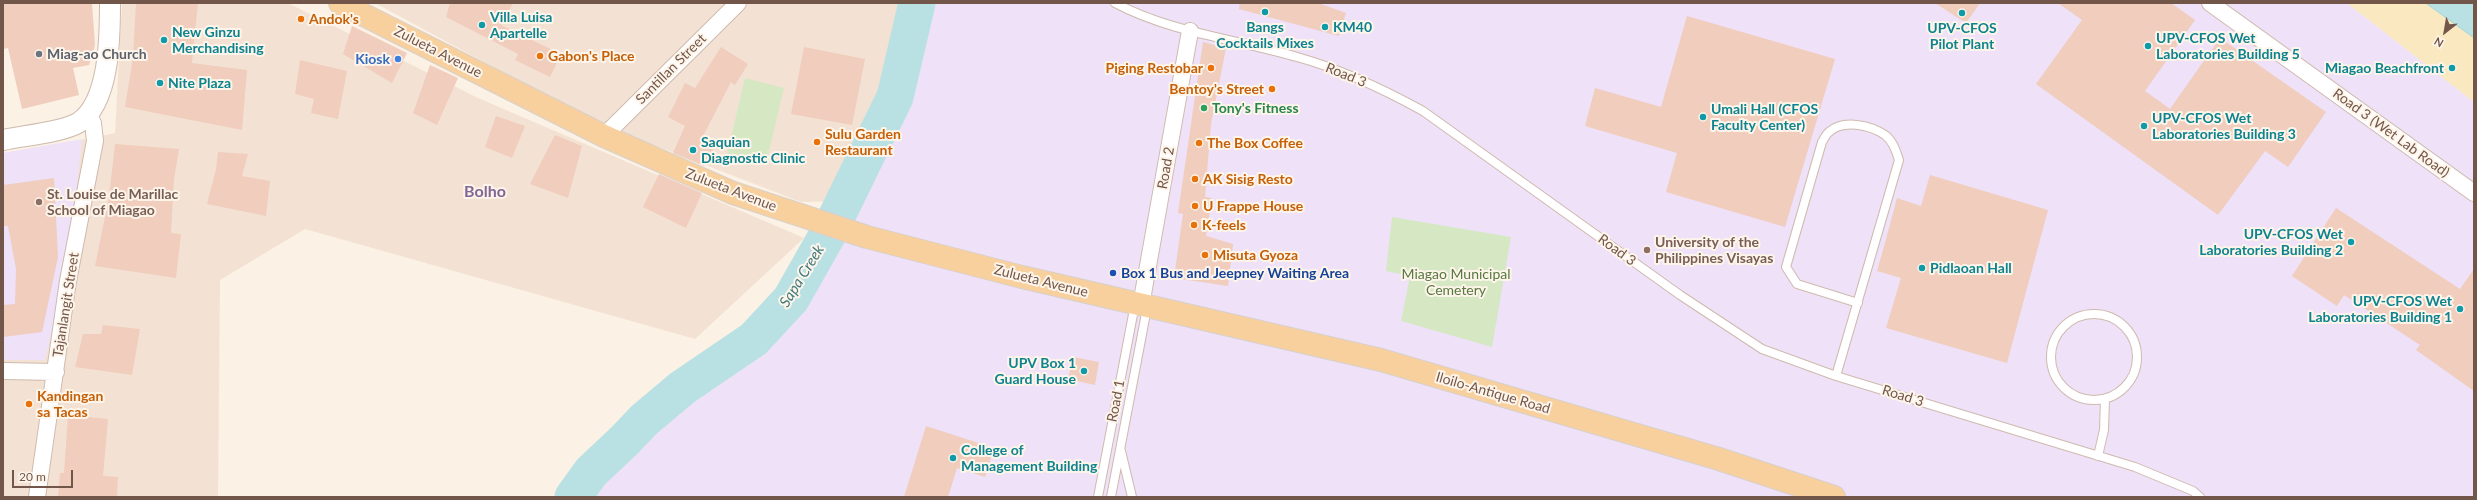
<!DOCTYPE html>
<html>
<head>
<meta charset="utf-8">
<style>
	body { margin:0 }
	#map { position:relative; width:2477px; height:500px; overflow:hidden; background:#fbf1e4; font-family:Lato,sans-serif }
	canvas { display:block }
	.frame { position:absolute; inset:0; border:4px solid #73564a; pointer-events:none }
	.north { position:absolute; left:2425px; top:12px; width:40px; height:40px; -webkit-text-stroke:3px #fef5ea; paint-order:stroke; rotate:211deg; font-size:11px; font-weight:700; line-height:16px; text-align:center; color:#73564a }
	.north::after { content:''; display:block; margin:auto; width:14px; height:18px; background:#73564a; clip-path:polygon(50% 0,100% 100%,50% 72%,0 100%) }
	.scale { position:absolute; left:12px; top:470px; width:61px; height:18px; box-sizing:border-box; border:2px solid #73564a; border-top:0; padding-left:5px; font-size:12px; line-height:14px; white-space:nowrap; color:#73564a; -webkit-text-stroke:3px #fef5ea; paint-order:stroke }
</style>
</head>
<body>
<div id="map">
<canvas width="2477" height="500"></canvas>
<div class="frame"></div>
<div class="north">N</div>
<div class="scale">20 m</div>
</div>
<script>
const c = document.querySelector('canvas').getContext('2d');
c.lineJoin = 'round';
function paint(path, color) { c.fillStyle = color; c.fill(path, 'evenodd'); }
function trace(path, color, width, dash) { c.strokeStyle = color; c.lineWidth = width; c.lineCap = dash ? 'butt' : 'round'; c.setLineDash(dash || []); c.stroke(path); }
function drawText(font, color, halo, rows, align = 'center') {
  c.font = font + ' Lato,sans-serif'; c.lineWidth = 4; c.setLineDash([]); c.textBaseline = 'middle'; c.strokeStyle = halo; c.fillStyle = color; for (const [text, x, y, turn = 0] of rows) {
    c.save(); c.translate(x, y); c.rotate((+turn || 0) * Math.PI / 180); c.textAlign = isNaN(turn) ? turn : align; if (halo) c.strokeText(text, 0, 0); c.fillText(text, 0, 0); c.restore();
  }
}
const residential = new Path2D(`
	M 122,3 L 288,3 L 478,98 L 804,238 L 695,339 L 305,229 L 220,280 L 218,497 L 3,497 L 3,156 L 115,133 Z
	M 375,3 L 917,3 L 895,97 L 845,201 L 801,202 L 597,123 Z`);
const education = new Path2D(`
	M 917,3 L 2347,3 L 2474,102 L 2474,497 L 573,497 L 591,472 L 625,440 L 644,420 L 682,388 L 754,339 L 791,299 L 829,232 L 895,97 Z
	M 82,139 L 70,250 L 45,360 L 3,360 L 3,153 Z`);
const green = new Path2D(`
	M 745,78 L 784,88 L 766,164 L 727,154 Z
	M 1392,217 L 1511,237 L 1492,347 L 1401,321 L 1410,276 L 1386,271 Z`);
const sand = new Path2D(`
	M 2347,3 L 2426,3 L 2474,38 L 2474,102 Z`);
const water = new Path2D(`
	M 2426,3 L 2474,3 L 2474,38 L 2470,35 Z`);
const river = new Path2D(`
	M 573,497 L 591,472 L 625,440 L 644,420 L 682,388 L 754,339 L 791,299 L 829,232 L 895,97 L 917,3`);
const building = new Path2D(`
	M 3,3 L 92,3 L 95,45 L 89,65 L 73,68 L 79,95 L 22,109 L 8,48 L 3,49 Z
	M 136,3 L 198,3 L 192,63 L 247,70 L 242,130 L 125,107 L 133,58 Z
	M 450,3 L 513,3 L 501,25 L 561,54 L 550,77 L 515,60 L 518,54 L 446,17 Z
	M 1240,3 L 1318,3 L 1346,13 L 1339,36 L 1239,9 Z
	M 1935,3 L 1980,3 L 1966,23 Z
	M 2058,3 L 2171,3 L 2195,20 L 2145,91 L 2170,109 L 2220,38 L 2326,112 L 2288,167 L 2265,151 L 2218,215 L 2036,84 L 2082,20 Z
	M 1687,16 L 1835,59 L 1785,227 L 1666,192 L 1677,153 L 1585,126 L 1595,88 L 1661,107 Z
	M 352,26 L 407,53 L 392,83 L 343,54 Z
	M 1203,42 L 1226,48 L 1211,124 L 1205,197 L 1212,198 L 1206,236 L 1233,244 L 1228,286 L 1174,278 L 1183,214 L 1178,213 Z
	M 721,47 L 748,64 L 735,85 L 731,82 L 703,136 L 716,143 L 704,166 L 673,153 L 685,126 L 668,117 L 685,83 L 695,88 Z
	M 804,47 L 865,59 L 852,125 L 791,114 Z
	M 300,60 L 347,71 L 338,119 L 311,113 L 314,99 L 295,94 Z
	M 430,65 L 458,78 L 437,125 L 413,113 Z
	M 496,116 L 525,126 L 512,158 L 485,147 Z
	M 555,135 L 582,146 L 568,198 L 530,184 Z
	M 115,144 L 179,149 L 174,179 L 171,233 L 181,234 L 176,278 L 95,266 L 109,197 Z
	M 218,152 L 248,154 L 242,176 L 270,181 L 266,216 L 207,204 L 216,169 Z
	M 659,174 L 702,193 L 686,228 L 643,207 Z
	M 1930,175 L 2048,210 L 2007,363 L 1886,328 L 1901,278 L 1877,271 L 1885,243 L 1897,198 L 1921,206 Z
	M 54,178 L 58,257 L 42,332 L 3,337 L 3,305 L 15,304 L 16,269 L 8,226 L 3,226 L 3,185 Z
	M 2336,208 L 2460,289 L 2474,269 L 2474,391 L 2416,350 L 2420,345 L 2344,295 L 2337,306 L 2292,276 Z
	M 103,325 L 140,329 L 132,375 L 75,367 L 83,334 L 101,334 Z
	M 1073,357 L 1099,362 L 1095,385 L 1068,379 Z
	M 68,415 L 108,419 L 103,476 L 118,477 L 117,497 L 58,497 L 60,473 L 64,473 Z
	M 926,426 L 994,448 L 985,477 L 957,468 L 948,497 L 904,497 Z`);
const service = new Path2D(`
	M 1115,3 C 1172,33 1236,39 1297,57 C 1341,69 1383,89 1423,111 L 1680,295 L 1762,349 L 1836,376 L 2135,467 L 2193,491 L 2200,497
	M2051 357a43 43 0 1 1 86 0a43 43 0 1 1-86 0Z
	M 1836,376 L 1899,160 C 1896,151 1893,141 1885,135 C 1870,125 1843,119 1829,132 C 1826,134 1824,139 1822,142 L 1786,267 L 1797,284 L 1858,303
	M 1121,451 L 1132,497
	M 2098,456 L 2104,430 L 2105,399
	M 1098,497 L 1135,304
	M 1111,497 L 1147,308`);
const minor = new Path2D(`
	M 2210,3 L 2474,193
	M 604,136 L 738,3
	M 1141,305 L 1190,31
	M 3,371 L 56,372
	M 37,497 L 68,281 L 95,141 L 93,123 L 88,114`);
const tertiary = new Path2D(`
	M 3,140 C 21,136 63,132 78,123 C 110,103 110,36 110,3`);
const primary = new Path2D(`
	M 340,3 L 604,136 L 733,193 L 867,237 L 1022,277 L 1381,360 L 1719,459 L 1834,497`);
const markers = [
	[1265,12,4,"#0f9aa8"],
	[1962,13,4,"#0f9aa8"],
	[301,19,4,"#e8710a"],
	[482,25,4,"#0f9aa8"],
	[1325,27,4,"#0f9aa8"],
	[164,40,4,"#0f9aa8"],
	[2148,46,4,"#0f9aa8"],
	[39,54,4,"#6b7280"],
	[540,56,4,"#e8710a"],
	[398,59,4,"#3f7fe0"],
	[1211,68,4,"#e8710a"],
	[2452,68,4,"#0f9aa8"],
	[160,83,4,"#0f9aa8"],
	[1272,89,4,"#e8710a"],
	[1204,108,4,"#2e9e5b"],
	[1703,117,4,"#0f9aa8"],
	[2144,126,4,"#0f9aa8"],
	[817,142,4,"#e8710a"],
	[1199,143,4,"#e8710a"],
	[693,150,4,"#0f9aa8"],
	[1195,179,4,"#e8710a"],
	[39,202,4,"#8d6e63"],
	[1195,206,4,"#e8710a"],
	[1194,225,4,"#e8710a"],
	[2351,242,4,"#0f9aa8"],
	[1647,250,4,"#8d6e63"],
	[1205,255,4,"#e8710a"],
	[1922,268,4,"#0f9aa8"],
	[1113,273,4,"#1a4fb4"],
	[2460,309,4,"#0f9aa8"],
	[1084,371,4,"#0f9aa8"],
	[29,404,4,"#e8710a"],
	[953,458,4,"#0f9aa8"]
];
const cultureNames = [
	["Villa Luisa",490,17],
	["Apartelle",490,33],
	["Bangs",1265,27,"center"],
	["Cocktails Mixes",1265,43,"center"],
	["KM40",1333,27],
	["UPV-CFOS",1962,28,"center"],
	["Pilot Plant",1962,44,"center"],
	["New Ginzu",172,32],
	["Merchandising",172,48],
	["UPV-CFOS Wet",2156,38],
	["Laboratories Building 5",2156,54],
	["Miagao Beachfront",2444,68,"right"],
	["Nite Plaza",168,83],
	["Umali Hall (CFOS",1711,109],
	["Faculty Center)",1711,125],
	["UPV-CFOS Wet",2152,118],
	["Laboratories Building 3",2152,134],
	["Saquian",701,142],
	["Diagnostic Clinic",701,158],
	["UPV-CFOS Wet",2343,234,"right"],
	["Laboratories Building 2",2343,250,"right"],
	["Pidlaoan Hall",1930,268],
	["UPV-CFOS Wet",2452,301,"right"],
	["Laboratories Building 1",2452,317,"right"],
	["UPV Box 1",1076,363,"right"],
	["Guard House",1076,379,"right"],
	["College of",961,450],
	["Management Building",961,466]
];
const foodNames = [
	["Andok's",309,19],
	["Gabon's Place",548,56],
	["Piging Restobar",1203,68,"right"],
	["Bentoy's Street",1264,89,"right"],
	["Sulu Garden",825,134],
	["Restaurant",825,150],
	["The Box Coffee",1207,143],
	["AK Sisig Resto",1203,179],
	["U Frappe House",1203,206],
	["K-feels",1202,225],
	["Misuta Gyoza",1213,255],
	["Kandingan",37,396],
	["sa Tacas",37,412]
];
const streetNames = [
	["Zulueta Avenue",438,52,27],
	["Santillan Street",671,69,-45],
	["Road 3",1346,75,22],
	["Road 3 (Wet Lab Road)",2391,133,36],
	["Road 2",1166,168,-80],
	["Zulueta Avenue",731,190,21],
	["Road 3",1617,250,36],
	["Zulueta Avenue",1041,281,14],
	["Tajanlangit Street",66,305,-81],
	["Iloilo-Antique Road",1493,393,16],
	["Road 3",1903,396,17],
	["Road 1",1116,401,-79]
];
const worshipNames = [
	["Miag-ao Church",47,54]
];
const shopNames = [
	["Kiosk",390,59]
];
const leisureNames = [
	["Tony's Fitness",1212,108]
];
const educationNames = [
	["St. Louise de Marillac",47,194],
	["School of Miagao",47,210],
	["University of the",1655,242],
	["Philippines Visayas",1655,258]
];
const transitNames = [
	["Box 1 Bus and Jeepney Waiting Area",1121,273]
];
const parkNames = [
	["Miagao Municipal",1456,274],
	["Cemetery",1456,290]
];
const waterNames = [
	["Sapa Creek",802,276,-58]
];
const quarterNames = [
	["Bolho",485,192]
];
paint(residential, '#f3e2d3');
paint(education, '#eee1f8');
paint(green, '#d5e8c3');
paint(sand, '#fae8c0');
paint(water, '#b9e1e4');
trace(water, '#a0d2d6', 1);
trace(river, '#b9e1e4', 37);
paint(building, '#f0cdbd');
trace(service, '#cfbaae', 10);
trace(minor, '#cfbaae', 18);
trace(tertiary, '#cfbaae', 22);
trace(primary, '#d8d0cc', 24);
trace(service, '#fff', 8);
trace(minor, '#fff', 16);
trace(tertiary, '#fff', 20);
trace(primary, '#f8d09e', 22);
for (const [x, y, r, color] of markers) { const dot = new Path2D(); dot.arc(x, y, r, 0, 2 * Math.PI); c.fillStyle = color; c.fill(dot); trace(dot, '#fef5ea', 1.5); }
drawText('bold 14px', '#0d838f', '#fef5ea', cultureNames, 'left');
drawText('bold 14px', '#c56008', '#fef5ea', foodNames, 'left');
drawText('14px', '#73564a', '#fef5ea', streetNames);
drawText('bold 14px', '#5b616d', '#fef5ea', worshipNames, 'left');
drawText('bold 14px', '#366cbe', '#fef5ea', shopNames, 'right');
drawText('bold 14px', '#27864d', '#fef5ea', leisureNames, 'left');
drawText('bold 14px', '#785e54', '#fef5ea', educationNames, 'left');
drawText('bold 14px', '#164399', '#fef5ea', transitNames, 'left');
drawText('14px', '#577842', '#fef5ea', parkNames);
drawText('italic 15px', '#427a7f', '#fef5ea', waterNames);
drawText('bold 16px', '#826696', '#fef5ea', quarterNames);
</script>
</body>
</html>
